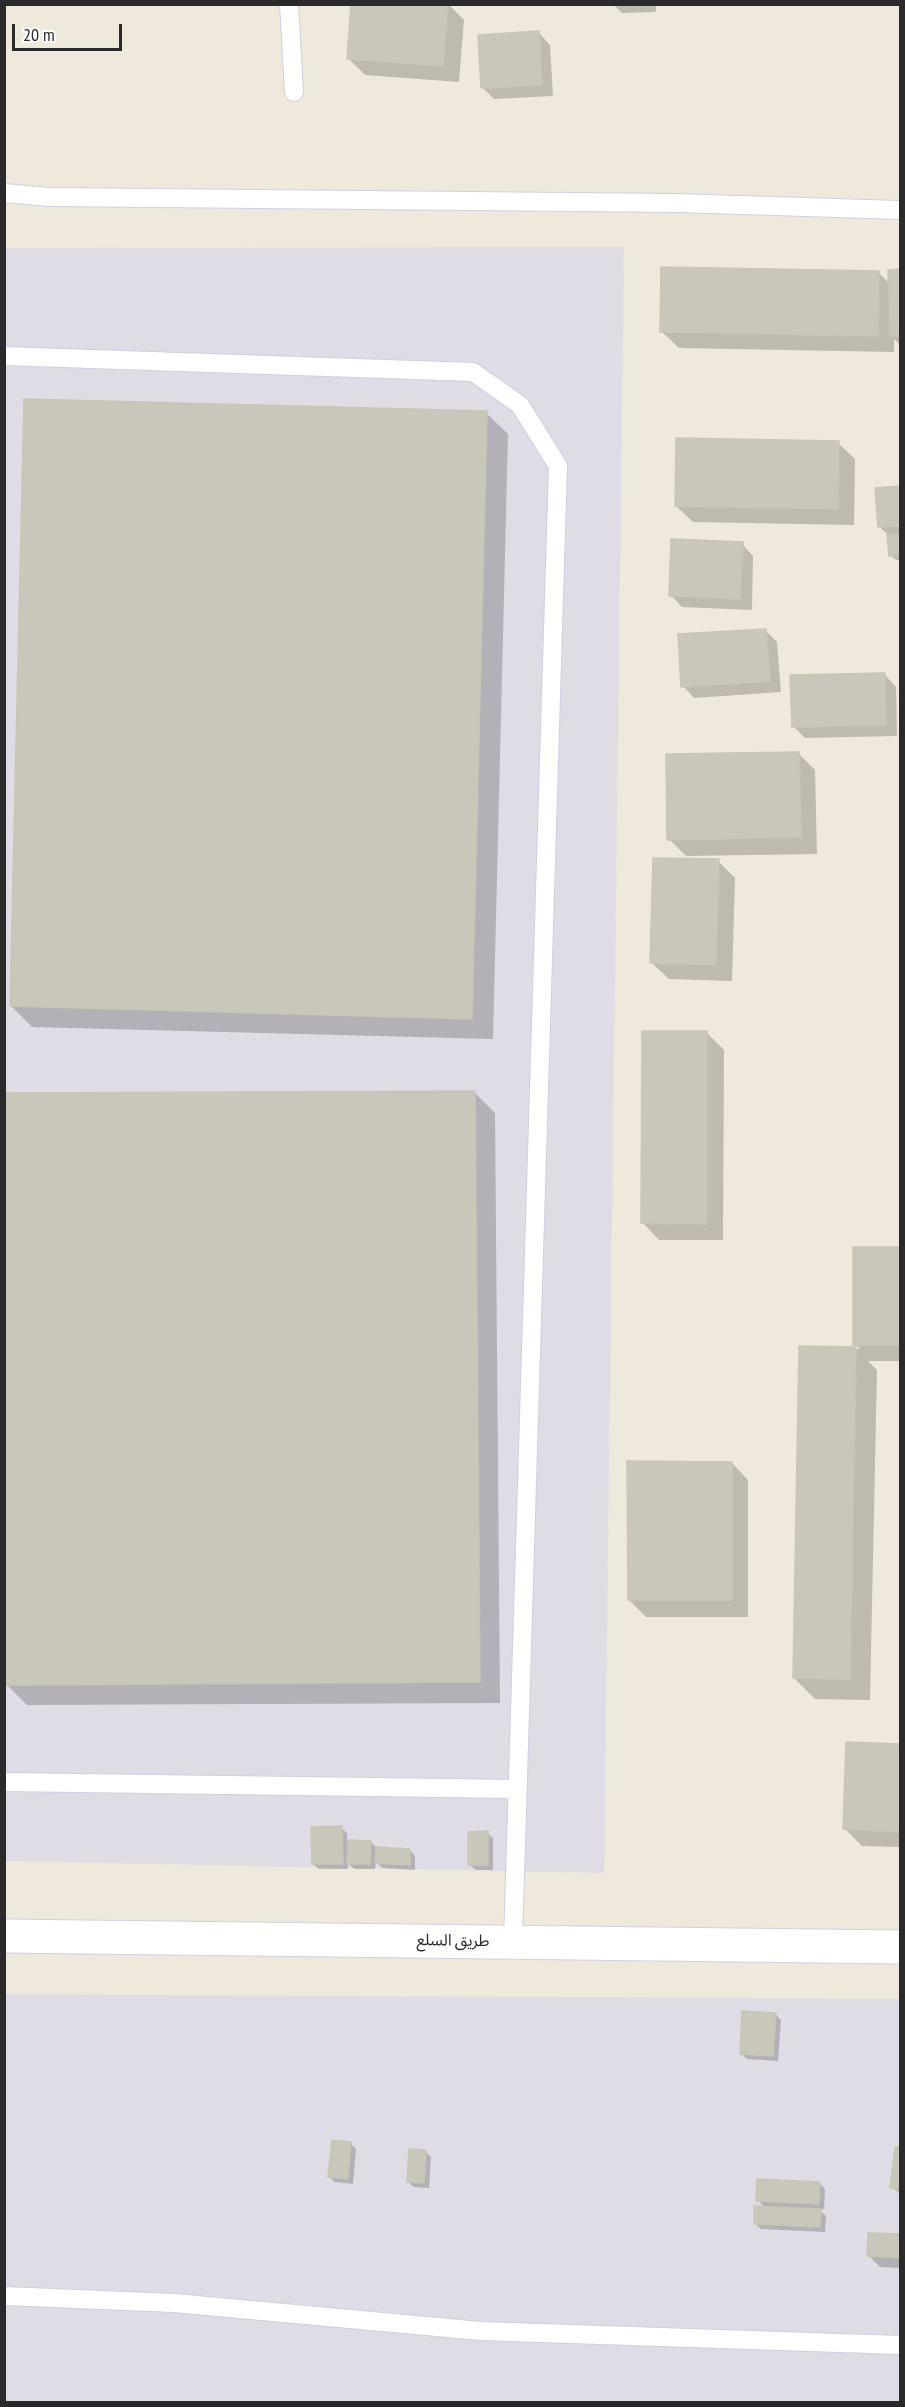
<!DOCTYPE html>
<html>
<head>
<meta charset="utf-8">
<style>
	body { margin:0 }
	#map { position:relative; width:905px; height:2407px; overflow:hidden; background:#eee9da; font-family:"PT Sans Narrow",sans-serif }
	canvas { display:block }
	.frame { position:absolute; inset:0; border:6px solid #2a2a2a; pointer-events:none }
	.scale { position:absolute; left:12px; top:24px; width:110px; height:27px; box-sizing:border-box; border:3px solid #2a2a2a; border-top:0; padding-left:8px; font-size:18px; line-height:21px; white-space:nowrap; color:#2a2a2a; -webkit-text-stroke:4px #fff; paint-order:stroke }
</style>
</head>
<body>
<div id="map">
<canvas width="905" height="2407"></canvas>
<div class="frame"></div>
<div class="scale">20 m</div>
</div>
<script>
const c = document.querySelector('canvas').getContext('2d');
c.lineJoin = 'round';
function paint(path, color) { c.fillStyle = color; c.fill(path, 'evenodd'); }
function trace(path, color, width, dash) { c.strokeStyle = color; c.lineWidth = width; c.lineCap = dash ? 'butt' : 'round'; c.setLineDash(dash || []); c.stroke(path); }
function drawText(font, color, halo, rows, align = 'center') {
  c.font = font + ' "PT Sans Narrow","Noto Sans Arabic",sans-serif'; c.lineWidth = 6; c.setLineDash([]); c.textBaseline = 'middle'; c.strokeStyle = halo; c.fillStyle = color; for (const [text, x, y, turn = 0] of rows) {
    c.save(); c.translate(x, y); c.rotate((+turn || 0) * Math.PI / 180); c.textAlign = isNaN(turn) ? turn : align; if (halo) c.strokeText(text, 0, 0); c.fillText(text, 0, 0); c.restore();
  }
}
const industrial = new Path2D(`
	M 624,247 L 604,1873 L 5,1861 L 5,248 Z
	M 4,1994 L 900,1999 L 900,2402 L 5,2402 Z`);
const shadow = new Path2D(`
	M 352,4 L 448,4 L 464,20 L 459,82 L 365,75 L 348,58 Z
	M 613,4 L 656,4 L 656,12 L 622,13 Z
	M 539,33 L 550,45 L 553,96 L 494,99 L 483,88 Z
	M 890,271 L 900,271 L 900,345 L 894,339 L 894,352 L 679,348 L 662,332 L 878,272 L 890,284 Z
	M 486,413 L 508,434 L 493,1039 L 32,1027 L 11,1006 Z
	M 838,443 L 855,459 L 854,525 L 693,522 L 676,506 Z
	M 900,488 L 900,560 L 896,560 L 890,555 L 889,536 L 880,527 L 876,489 Z
	M 742,544 L 753,556 L 752,610 L 682,607 L 671,595 Z
	M 766,631 L 777,642 L 781,692 L 694,698 L 683,686 Z
	M 885,675 L 896,687 L 897,736 L 805,738 L 793,726 Z
	M 798,753 L 815,770 L 817,854 L 686,856 L 669,839 Z
	M 718,861 L 735,878 L 732,981 L 669,979 L 652,963 Z
	M 707,1033 L 724,1050 L 723,1240 L 659,1240 L 643,1223 Z
	M 474,1092 L 495,1113 L 500,1703 L 27,1705 L 6,1684 L 4,1095 Z
	M 855,1249 L 900,1249 L 900,1361 L 868,1361 L 877,1370 L 870,1700 L 815,1699 L 794,1678 L 801,1348 L 860,1349 L 855,1344 Z
	M 732,1463 L 748,1480 L 748,1617 L 646,1617 L 629,1600 Z
	M 848,1743 L 900,1746 L 900,1847 L 862,1846 L 845,1829 Z
	M 341,1828 L 347,1833 L 347,1841 L 371,1842 L 377,1848 L 410,1850 L 415,1856 L 415,1870 L 382,1868 L 376,1861 L 375,1869 L 354,1869 L 348,1863 L 348,1869 L 319,1869 L 313,1864 Z
	M 487,1833 L 493,1838 L 493,1870 L 476,1870 L 470,1865 Z
	M 776,2015 L 781,2020 L 778,2061 L 747,2059 L 741,2053 Z
	M 350,2143 L 356,2149 L 353,2184 L 335,2182 L 329,2177 Z
	M 897,2148 L 900,2149 L 900,2193 L 892,2188 Z
	M 425,2151 L 431,2157 L 429,2188 L 414,2187 L 408,2182 Z
	M 819,2183 L 825,2189 L 824,2209 L 818,2209 L 826,2216 L 825,2232 L 761,2229 L 755,2223 L 765,2208 L 758,2200 Z
	M 870,2234 L 900,2236 L 900,2268 L 880,2267 L 869,2256 Z`);
const building = new Path2D(`
	M 351,4 L 448,4 L 443,66 L 347,59 Z
	M 539,31 L 542,85 L 481,88 L 478,35 Z
	M 661,267 L 879,271 L 878,336 L 660,332 Z
	M 900,269 L 900,336 L 890,336 L 888,270 Z
	M 24,399 L 487,411 L 472,1019 L 10,1006 Z
	M 676,438 L 839,441 L 838,509 L 675,506 Z
	M 900,486 L 900,526 L 878,527 L 875,488 Z
	M 900,534 L 900,555 L 889,556 L 887,535 Z
	M 671,539 L 743,542 L 740,599 L 669,596 Z
	M 766,629 L 770,681 L 681,687 L 678,634 Z
	M 885,673 L 886,725 L 792,727 L 790,675 Z
	M 799,752 L 801,837 L 667,840 L 666,754 Z
	M 653,858 L 719,859 L 716,965 L 650,963 Z
	M 642,1031 L 707,1031 L 707,1224 L 641,1223 Z
	M 475,1091 L 480,1682 L 5,1685 L 4,1093 Z
	M 853,1247 L 900,1247 L 900,1345 L 853,1345 Z
	M 799,1346 L 856,1347 L 850,1679 L 793,1678 Z
	M 627,1461 L 732,1462 L 732,1600 L 628,1600 Z
	M 846,1742 L 900,1744 L 900,1832 L 843,1829 Z
	M 342,1826 L 343,1864 L 312,1864 L 311,1827 Z
	M 488,1831 L 488,1865 L 468,1865 L 468,1832 Z
	M 348,1840 L 371,1841 L 370,1864 L 347,1864 Z
	M 376,1847 L 410,1849 L 410,1865 L 375,1863 Z
	M 742,2011 L 776,2013 L 773,2056 L 740,2054 Z
	M 332,2140 L 351,2142 L 348,2179 L 328,2177 Z
	M 895,2147 L 900,2147 L 900,2189 L 890,2188 Z
	M 409,2149 L 426,2150 L 424,2183 L 407,2182 Z
	M 757,2179 L 820,2182 L 819,2204 L 756,2201 Z
	M 754,2206 L 821,2209 L 820,2227 L 754,2224 Z
	M 868,2233 L 900,2234 L 900,2258 L 867,2256 Z`);
const lane = new Path2D(`
	M 289,4 L 294,92
	M 4,193 L 49,197 L 677,203 L 900,210
	M 4,356 L 473,372 L 520,405 L 558,466 L 513,1942
	M 4,1782 L 518,1789
	M 4,2296 L 174,2303 L 481,2331 L 900,2345`);
const secondary = new Path2D(`
	M 4,1936 L 900,1947`);
const streetNames = [
	["طريق السلع",453,1941,1]
];
paint(industrial, '#e0dce5');
paint(shadow, '#0003');
paint(building, '#c9c6ba');
trace(building, '#c9c6b4', 1.5);
trace(lane, '#d0cfe5', 20);
trace(secondary, '#d0cfe5', 35);
trace(lane, '#fff', 18);
trace(secondary, '#fff', 33);
drawText('16px', '#2a2a2a', '#fff', streetNames);
</script>
</body>
</html>
